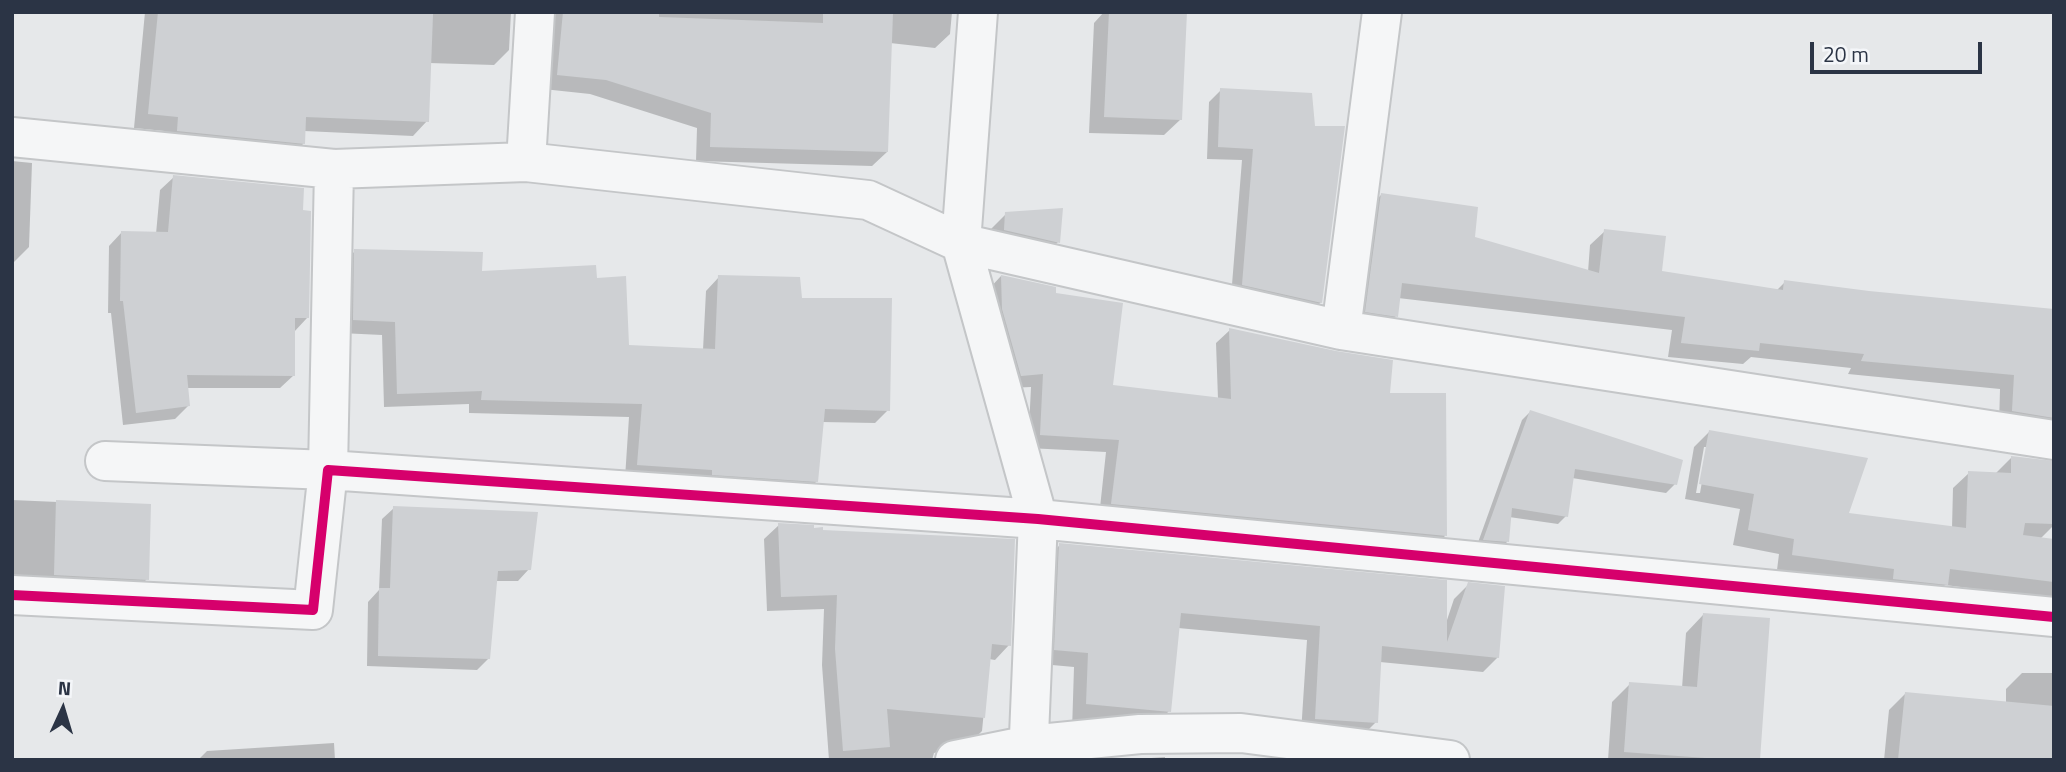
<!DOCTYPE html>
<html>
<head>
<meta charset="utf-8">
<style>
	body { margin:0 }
	#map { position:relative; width:2066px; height:772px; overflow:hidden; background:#e6e8ea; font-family:"Titillium Web",sans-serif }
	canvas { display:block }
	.frame { position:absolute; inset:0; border:14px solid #2b3445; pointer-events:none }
	.north { position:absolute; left:28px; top:674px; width:70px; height:70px; -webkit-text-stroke:5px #f4f6f9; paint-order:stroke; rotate:4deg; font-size:19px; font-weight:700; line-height:28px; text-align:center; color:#2b3445 }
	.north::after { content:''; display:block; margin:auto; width:24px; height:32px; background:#2b3445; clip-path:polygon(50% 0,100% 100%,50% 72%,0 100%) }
	.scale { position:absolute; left:1810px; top:42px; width:172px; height:32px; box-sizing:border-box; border:4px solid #2b3445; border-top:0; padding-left:9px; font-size:21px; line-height:24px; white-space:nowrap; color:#2b3445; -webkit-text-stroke:5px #f4f6f9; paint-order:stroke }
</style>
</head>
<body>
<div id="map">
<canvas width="2066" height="772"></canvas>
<div class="frame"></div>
<div class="north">N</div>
<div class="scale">20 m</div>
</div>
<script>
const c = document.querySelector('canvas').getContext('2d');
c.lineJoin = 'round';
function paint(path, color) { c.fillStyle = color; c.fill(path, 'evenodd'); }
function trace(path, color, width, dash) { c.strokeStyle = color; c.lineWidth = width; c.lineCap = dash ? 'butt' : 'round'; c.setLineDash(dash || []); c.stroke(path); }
const shadow = new Path2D(`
	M 145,12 L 511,12 L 509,50 L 494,65 L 429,63 L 427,121 L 413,136 L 304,131 L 304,143 L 289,158 L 163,146 L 164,131 L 134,128 Z
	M 536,12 L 952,12 L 950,34 L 935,48 L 890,43 L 887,152 L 872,166 L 696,161 L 697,128 L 590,94 L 543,89 Z
	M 1104,12 L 1185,12 L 1181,119 L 1164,135 L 1089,133 L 1094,23 Z
	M 1221,90 L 1311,94 L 1321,302 L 1309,315 L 1231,297 L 1242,160 L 1207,159 L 1209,102 Z
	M 12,161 L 32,163 L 29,247 L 13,263 Z
	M 174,177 L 307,318 L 294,332 L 294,375 L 280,388 L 186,388 L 188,406 L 175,419 L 123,425 L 111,313 L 108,313 L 109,246 L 122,232 L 156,234 L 160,190 Z
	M 1381,195 L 1473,239 L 1588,272 L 1590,245 L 1605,231 L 1660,273 L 1776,291 L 1785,282 L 2054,319 L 2054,431 L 1999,425 L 2000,389 L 1848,374 L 1851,368 L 1751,357 L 1743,364 L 1668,357 L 1672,330 L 1398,298 L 1396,316 L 1382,330 L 1352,325 L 1367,209 Z
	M 1006,214 L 1058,242 L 1042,258 L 990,230 Z
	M 355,251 L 480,273 L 595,280 L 628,347 L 703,350 L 706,291 L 719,277 L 801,299 L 888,410 L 875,423 L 822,422 L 817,481 L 803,495 L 625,478 L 629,417 L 469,413 L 469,404 L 384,407 L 382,335 L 340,333 L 341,265 Z
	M 1001,276 L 1054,295 L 1112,386 L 1218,399 L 1216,343 L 1230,330 L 1388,395 L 1445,536 L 1432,549 L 1099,517 L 1106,452 L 1028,448 L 1031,387 L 1008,388 L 988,290 Z
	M 1530,412 L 1675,484 L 1666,493 L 1572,478 L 1566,516 L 1558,524 L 1509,517 L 1507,542 L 1499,550 L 1476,548 L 1522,420 Z
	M 1709,432 L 1847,514 L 1952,528 L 1953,488 L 1969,473 L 1995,474 L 2012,457 L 2054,463 L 2054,525 L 2040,539 L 2054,541 L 2054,599 L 1945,585 L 1930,600 L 1880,584 L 1777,570 L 1779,554 L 1733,545 L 1740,509 L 1685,499 L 1694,447 ZM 1704,447 L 1708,447 L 1700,493 L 1696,493 Z
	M 12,500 L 150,506 L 147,579 L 131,595 L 12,589 Z
	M 394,508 L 529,569 L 518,581 L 496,581 L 489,658 L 477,670 L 367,666 L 368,602 L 379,590 L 382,519 Z
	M 779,525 L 1009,645 L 995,660 L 989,659 L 982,731 L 967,746 L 934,753 L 932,760 L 829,760 L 822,665 L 824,609 L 767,611 L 764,539 Z
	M 1060,545 L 1446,623 L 1454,599 L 1469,584 L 1498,657 L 1483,672 L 1380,662 L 1376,722 L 1362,736 L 1301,733 L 1307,640 L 1178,628 L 1169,711 L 1155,726 L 1072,731 L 1074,667 L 1041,664 L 1045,559 Z
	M 1703,615 L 1759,760 L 1608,760 L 1612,702 L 1630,684 L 1682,688 L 1686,633 Z
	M 2022,673 L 2054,673 L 2054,760 L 1884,760 L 1889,710 L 1905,694 L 2006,703 L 2006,689 Z
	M 334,743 L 335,760 L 198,760 L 207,751 Z
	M 1165,757 L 1165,760 L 1123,760 Z`);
const building = new Path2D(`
	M 158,12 L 388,12 L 433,14 L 429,122 L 306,117 L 305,144 L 177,131 L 178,117 L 148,114 Z
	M 563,12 L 659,12 L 659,17 L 823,23 L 823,12 L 893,12 L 888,152 L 710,147 L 711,113 L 606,80 L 557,75 Z
	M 1109,12 L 1187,12 L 1182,120 L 1104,117 Z
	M 1220,88 L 1312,93 L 1315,126 L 1345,126 L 1322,303 L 1242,285 L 1253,149 L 1218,147 Z
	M 173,175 L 304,188 L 303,210 L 311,211 L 309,318 L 295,318 L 295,376 L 187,375 L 190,406 L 136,413 L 123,301 L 120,301 L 121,231 L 168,232 Z
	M 1381,193 L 1478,207 L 1475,237 L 1599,273 L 1604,229 L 1666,236 L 1662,271 L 1783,290 L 1784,280 L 1869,291 L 2054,309 L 2054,418 L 2012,411 L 2014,375 L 1861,361 L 1864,354 L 1760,343 L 1759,351 L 1681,343 L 1685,317 L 1402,283 L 1398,317 L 1365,312 Z
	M 1063,208 L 1060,243 L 1004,230 L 1005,212 Z
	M 354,249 L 483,252 L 482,271 L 596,265 L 597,278 L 626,276 L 629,345 L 715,349 L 718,275 L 800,277 L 802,298 L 892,298 L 890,411 L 825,409 L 818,482 L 712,475 L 712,470 L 637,465 L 642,404 L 481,400 L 482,391 L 397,394 L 395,322 L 353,320 Z
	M 1001,275 L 1056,287 L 1056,293 L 1123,303 L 1113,385 L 1231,399 L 1229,328 L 1336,351 L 1393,360 L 1390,393 L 1446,393 L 1447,536 L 1111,504 L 1119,440 L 1040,435 L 1043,374 L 1021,376 L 1002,309 Z
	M 1530,410 L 1683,460 L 1677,485 L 1575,469 L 1568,517 L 1512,508 L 1509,542 L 1483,540 Z
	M 1709,430 L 1868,458 L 1849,513 L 1966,528 L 1968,471 L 2011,473 L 2011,456 L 2054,461 L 2054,524 L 2025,523 L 2023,535 L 2054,539 L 2054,582 L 1950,569 L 1948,585 L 1893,579 L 1894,569 L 1792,555 L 1794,539 L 1748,530 L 1754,494 L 1699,484 Z
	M 56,500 L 151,504 L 149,580 L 54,575 Z
	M 393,506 L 538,512 L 531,570 L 498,571 L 490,659 L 378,656 L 379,588 L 390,588 Z
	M 778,523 L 814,525 L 814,528 L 823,527 L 823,530 L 1015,539 L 1011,646 L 992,644 L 985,718 L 887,709 L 890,747 L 843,751 L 835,649 L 837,595 L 781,597 Z
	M 1059,543 L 1447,580 L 1447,642 L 1468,582 L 1505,586 L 1499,658 L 1382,646 L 1378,723 L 1315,719 L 1320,626 L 1181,613 L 1171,712 L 1086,704 L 1088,653 L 1054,650 Z
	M 1703,613 L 1770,618 L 1760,760 L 1733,760 L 1624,752 L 1629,682 L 1697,687 Z
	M 1905,692 L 2054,706 L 2054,760 L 1898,760 Z`);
const minor = new Path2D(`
	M 978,12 L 961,243 L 1341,330
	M 1382,12 L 1341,330 L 2054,440
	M 12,137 L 334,169 L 526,162 L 868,200 L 961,243 L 1038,519 L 1028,760
	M 526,162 L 535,12
	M 105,461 L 328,470 L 334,169
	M 12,595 L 313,610 L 328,470 L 1038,519 L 2054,617
	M 955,760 L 1029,745 L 1140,734 L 1241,733 L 1450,760`);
const cycleway = new Path2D(`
	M 12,595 L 313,610 L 328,470 L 1038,519 L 2054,617`);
paint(shadow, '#0003');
paint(building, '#ced0d3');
trace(minor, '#c4c6c8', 42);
trace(minor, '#f5f6f7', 38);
trace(cycleway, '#d6006c', 10);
</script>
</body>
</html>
